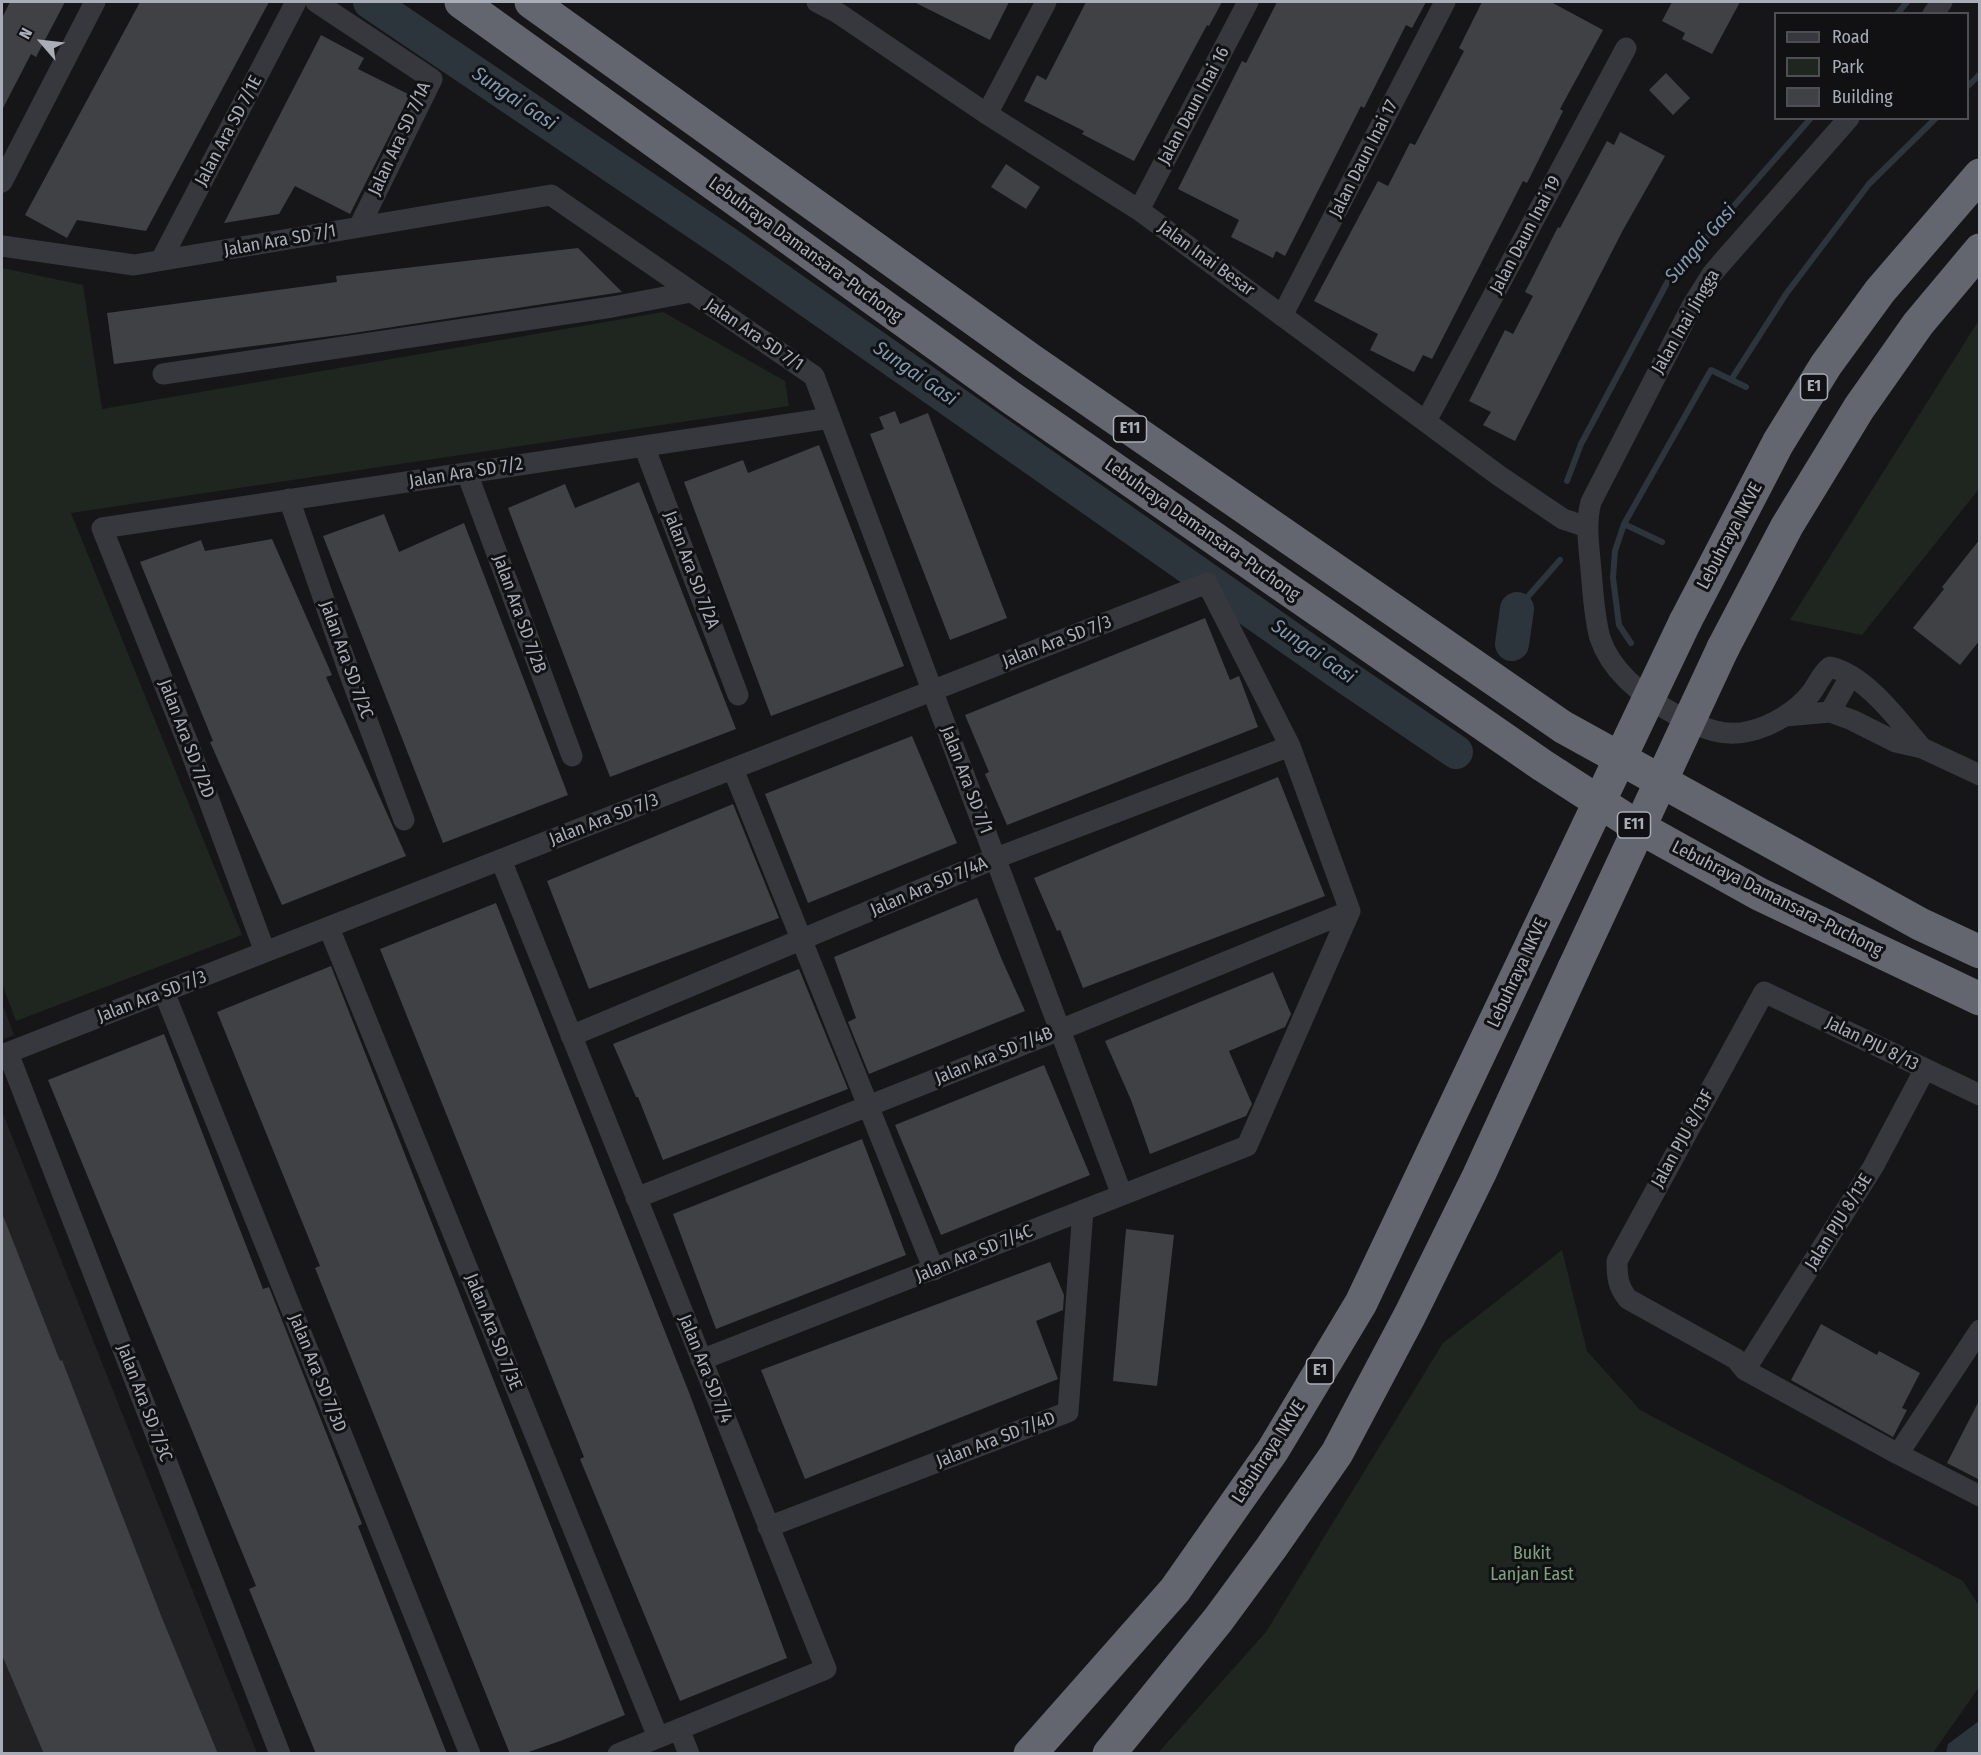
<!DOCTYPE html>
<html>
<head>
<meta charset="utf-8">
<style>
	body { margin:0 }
	#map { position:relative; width:1981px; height:1755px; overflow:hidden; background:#161618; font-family:"Fira Sans Condensed",sans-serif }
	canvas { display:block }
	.frame { position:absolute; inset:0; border:3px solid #a8adb8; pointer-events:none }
	.legend { position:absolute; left:1774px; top:12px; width:195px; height:108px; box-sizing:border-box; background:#111113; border:2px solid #4d4f55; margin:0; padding:8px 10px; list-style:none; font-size:18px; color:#a8adb8 }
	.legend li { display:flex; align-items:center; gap:12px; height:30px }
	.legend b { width:30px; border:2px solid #4d4f55 }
	.north { position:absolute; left:12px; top:12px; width:60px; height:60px; -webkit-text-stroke:4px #111113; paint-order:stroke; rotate:298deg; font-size:16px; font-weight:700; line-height:24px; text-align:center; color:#a8adb8 }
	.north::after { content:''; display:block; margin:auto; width:21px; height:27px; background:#a8adb8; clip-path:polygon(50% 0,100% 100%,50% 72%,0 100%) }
</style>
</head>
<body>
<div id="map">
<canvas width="1981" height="1755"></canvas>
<div class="frame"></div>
<ul class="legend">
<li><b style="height:8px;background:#37383d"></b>Road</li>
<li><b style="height:16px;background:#1e261f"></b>Park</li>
<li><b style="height:16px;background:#404145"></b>Building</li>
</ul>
<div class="north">N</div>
</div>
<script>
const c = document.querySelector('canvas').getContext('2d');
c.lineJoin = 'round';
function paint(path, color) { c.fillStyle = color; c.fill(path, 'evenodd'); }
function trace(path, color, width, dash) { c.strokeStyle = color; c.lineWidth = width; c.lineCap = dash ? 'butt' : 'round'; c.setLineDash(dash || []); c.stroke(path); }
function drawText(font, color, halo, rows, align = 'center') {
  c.font = font + ' "Fira Sans Condensed",sans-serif'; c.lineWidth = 6; c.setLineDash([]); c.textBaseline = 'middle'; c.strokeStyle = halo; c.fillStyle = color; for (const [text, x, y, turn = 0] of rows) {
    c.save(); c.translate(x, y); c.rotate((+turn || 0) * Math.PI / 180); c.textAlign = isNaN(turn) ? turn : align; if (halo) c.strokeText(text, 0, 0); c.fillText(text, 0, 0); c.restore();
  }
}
const built = new Path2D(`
	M 2,1003 L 14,1035 L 2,1040 Z
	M 2,1111 L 257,1753 L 2,1753 Z`);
const green = new Path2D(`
	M 2,268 L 83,285 L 102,409 L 663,312 L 785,381 L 789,406 L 71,513 L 242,935 L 16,1021 L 2,984 Z
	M 1979,320 L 1979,489 L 1862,635 L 1790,620 Z
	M 1562,1250 L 1587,1351 L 1640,1410 L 1963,1581 L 1979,1606 L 1979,1687 L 1933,1753 L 1158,1753 L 1266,1632 L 1443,1343 Z`);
const water = new Path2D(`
	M 1979,1721 L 1979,1753 L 1946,1753 L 1948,1744 Z`);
const stream = new Path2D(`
	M 1897,14 L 1907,2
	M 1968,86 L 1980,74
	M 1731,380 L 1786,294 L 1869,184 L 1936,118
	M 1567,481 L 1581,444 L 1668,281 L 1811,118
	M 1624,524 L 1662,542
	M 1517,609 L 1560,560
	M 1631,643 L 1619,625 L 1613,578 L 1615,551 L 1624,524 L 1711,370 L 1746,387`);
const river = new Path2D(`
	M 370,2 L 728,244 L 1337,671 L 1456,752
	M 1512,644 L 1517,609`);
const building = new Path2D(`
	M 10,2 L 65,2 L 36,57 L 31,54 L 2,110 L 2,18 Z
	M 140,2 L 269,2 L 146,231 L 77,220 L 67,238 L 25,215 Z
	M 914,2 L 1009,2 L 990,40 Z
	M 1086,2 L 1222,2 L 1209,26 L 1207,25 L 1134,161 L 1082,134 L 1084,131 L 1024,101 L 1037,75 L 1046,80 Z
	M 1277,2 L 1426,2 L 1412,28 L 1406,25 L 1364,108 L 1361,106 L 1285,256 L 1276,251 L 1273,258 L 1231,237 L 1239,220 L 1178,189 L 1242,61 L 1246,63 Z
	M 1482,2 L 1551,2 L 1603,30 L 1560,109 L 1563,111 L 1527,183 L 1523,181 L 1432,359 L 1423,355 L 1414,372 L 1370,350 L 1378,334 L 1314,301 L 1378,181 L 1388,186 L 1410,143 L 1415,145 L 1464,51 L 1459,48 Z
	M 1672,2 L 1740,2 L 1712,54 L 1682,39 L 1685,33 L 1662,21 Z
	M 321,35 L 364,58 L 358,69 L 410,95 L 350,214 L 295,186 L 279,214 L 224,223 Z
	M 1666,73 L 1690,98 L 1673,115 L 1649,90 Z
	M 1620,132 L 1665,156 L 1623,230 L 1515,441 L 1483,425 L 1491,412 L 1469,401 L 1505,330 L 1513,334 L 1533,296 L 1525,292 L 1558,227 L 1560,228 L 1607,141 L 1614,145 Z
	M 1006,164 L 1040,187 L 1026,209 L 991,187 Z
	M 578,248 L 622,292 L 347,334 L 114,364 L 107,313 L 337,282 L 336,276 Z
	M 895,411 L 900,424 L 928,413 L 1007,618 L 950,640 L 870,434 L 884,429 L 879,417 Z
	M 819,445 L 904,666 L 771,716 L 684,482 L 743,460 L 748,473 Z
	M 639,482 L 736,729 L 610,777 L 508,508 L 565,484 L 575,508 Z
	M 384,514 L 399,552 L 464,523 L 568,795 L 443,843 L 323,536 Z
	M 272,539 L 332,675 L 326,677 L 406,856 L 282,905 L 210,742 L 213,741 L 140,562 L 201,540 L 205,551 Z
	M 1980,539 L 1980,640 L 1960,665 L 1913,628 L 1944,589 L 1942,587 Z
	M 1205,618 L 1230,680 L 1239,676 L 1258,727 L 1007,825 L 985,774 L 989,772 L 965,715 Z
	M 912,736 L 957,843 L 808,903 L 765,794 Z
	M 1278,777 L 1325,896 L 1083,988 L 1060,930 L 1057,931 L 1034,878 Z
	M 733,804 L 779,918 L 589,989 L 547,881 Z
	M 977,898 L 1002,960 L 1025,1011 L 869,1074 L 848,1022 L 856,1018 L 834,957 Z
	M 496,903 L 690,1395 L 787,1658 L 680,1701 L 580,1459 L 584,1457 L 380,949 Z
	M 331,966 L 625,1715 L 563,1740 L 523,1754 L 510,1754 L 315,1268 L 320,1266 L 217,1012 Z
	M 799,969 L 848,1089 L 663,1160 L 638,1097 L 636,1097 L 613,1044 Z
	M 1273,972 L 1291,1014 L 1285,1027 L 1229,1051 L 1252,1104 L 1246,1116 L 1150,1154 L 1131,1100 L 1105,1041 Z
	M 164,1034 L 263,1289 L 269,1287 L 362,1524 L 358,1526 L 447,1754 L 316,1754 L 249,1589 L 256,1586 L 48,1080 Z
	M 1044,1065 L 1090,1175 L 941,1235 L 895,1125 Z
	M 862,1139 L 906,1255 L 716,1329 L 673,1214 Z
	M 2,1213 L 60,1361 L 62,1360 L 162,1618 L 218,1754 L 44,1754 L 2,1655 Z
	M 1126,1229 L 1174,1235 L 1157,1386 L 1113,1381 Z
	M 1050,1262 L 1064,1295 L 1063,1310 L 1036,1321 L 1058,1379 L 805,1479 L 761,1370 Z
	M 1821,1324 L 1877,1355 L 1879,1351 L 1920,1373 L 1902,1408 L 1907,1410 L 1893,1437 L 1791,1380 Z
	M 1980,1399 L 1980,1480 L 1947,1463 Z`);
const street = new Path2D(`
	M 316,2 L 432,79 L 359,227
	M 817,2 L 838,13 L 987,114 L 1139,210 L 1498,475 L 1563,519 L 1587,527
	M 1933,14 L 1942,2
	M 987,114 L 1046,2
	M 1849,118 L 1724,260 L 1712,274 L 1692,306 L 1591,502 C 1585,524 1589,547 1591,570 C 1593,592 1594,616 1600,638 C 1612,674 1648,700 1680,717 C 1702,728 1725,738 1750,731 C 1772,726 1797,711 1811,693 C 1818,684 1821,674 1830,667 C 1866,675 1899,721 1922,748
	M 2,182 L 95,2
	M 1139,210 L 1248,2
	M 2,246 L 134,265 L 551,195 L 814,376 L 1122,1195
	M 161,260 L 296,2
	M 1282,316 L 1445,2
	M 163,374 L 612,307 L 691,292
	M 1426,421 L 1626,48
	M 644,446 L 738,695
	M 467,473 L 572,756
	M 289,499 L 349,672 L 404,820
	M 1830,712 L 1850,677
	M 1785,716 L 1830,712 L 1852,720 L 1896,742 L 1922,748 L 1980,775
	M 733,769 L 934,1270
	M 501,860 L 826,1669 L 618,1754
	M 329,928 L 658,1737
	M 265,952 L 187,741 L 102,528 L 830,418
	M 164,992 L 470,1754
	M 571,1036 L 996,858 L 1290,746
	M 8,1053 L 280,1754
	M 2,1055 L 1207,583 L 1290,746 L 1350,911 L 1247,1146 L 701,1360
	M 1980,1095 L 1764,992 L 1617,1261 C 1617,1277 1618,1287 1628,1299 L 1736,1359 L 1745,1370 L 1898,1454 L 1980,1496
	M 636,1198 L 1060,1030 L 1350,911
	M 1745,1370 L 1873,1167 L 1925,1069
	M 1898,1454 L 1980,1330
	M 768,1527 L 1068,1412 L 1083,1210
	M 679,1729 L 689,1754`);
const highway = new Path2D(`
	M 461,2 L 1010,397 L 1542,765 L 1635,825 L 1759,894 L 1980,999
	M 531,2 L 1031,360 L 1563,727 L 1920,924 L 1980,952
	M 1685,622 L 1778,443 L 1826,365 L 1880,291 L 1980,175
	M 1723,648 L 1787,526 L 1859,408 L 1918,324 L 1980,250
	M 1030,1754 L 1175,1590 L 1273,1450 L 1361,1303 L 1534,939
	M 1109,1754 L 1218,1620 L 1271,1548 L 1337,1453 L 1410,1315 L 1479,1175 L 1574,968`);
const highwayBridge = new Path2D(`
	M 1534,939 L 1685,622
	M 1574,968 L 1723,648`);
const shields = [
	[1814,387,27],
	[1130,429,33],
	[1634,825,33],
	[1320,1371,27]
];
const shieldNames = [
	["E1",1814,387],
	["E11",1130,429],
	["E11",1634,825],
	["E1",1320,1371]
];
const streetNames = [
	["Jalan Daun Inai 16",1194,106,-62],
	["Jalan Ara SD 7/1E",229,131,-62],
	["Jalan Ara SD 7/1A",400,139,-65],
	["Jalan Daun Inai 17",1364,159,-63],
	["Jalan Daun Inai 19",1526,235,-62],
	["Jalan Ara SD 7/1",280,241,-10],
	["Lebuhraya Damansara–Puchong",805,250,36],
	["Jalan Inai Besar",1206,259,36],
	["Jalan Inai Jingga",1686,322,-60],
	["Jalan Ara SD 7/1",754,335,34],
	["Jalan Ara SD 7/2",466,473,-9],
	["Lebuhraya Damansara–Puchong",1202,530,35],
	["Lebuhraya NKVE",1730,536,-62],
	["Jalan Ara SD 7/2A",691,570,69],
	["Jalan Ara SD 7/2B",519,614,70],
	["Jalan Ara SD 7/3",1057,642,-21],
	["Jalan Ara SD 7/2C",346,660,70],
	["Jalan Ara SD 7/2D",186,739,69],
	["Jalan Ara SD 7/1",966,780,69],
	["Jalan Ara SD 7/3",604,820,-21],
	["Jalan Ara SD 7/4A",929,887,-23],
	["Lebuhraya Damansara–Puchong",1777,899,27],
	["Lebuhraya NKVE",1518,973,-65],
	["Jalan Ara SD 7/3",152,997,-21],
	["Jalan PJU 8/13",1872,1044,26],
	["Jalan Ara SD 7/4B",994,1056,-22],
	["Jalan PJU 8/13F",1683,1139,-61],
	["Jalan PJU 8/13E",1839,1222,-58],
	["Jalan Ara SD 7/4C",974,1254,-22],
	["Jalan Ara SD 7/3E",493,1332,68],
	["Jalan Ara SD 7/4",705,1369,68],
	["Jalan Ara SD 7/3D",317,1373,68],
	["Jalan Ara SD 7/3C",144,1403,69],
	["Jalan Ara SD 7/4D",996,1440,-21],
	["Lebuhraya NKVE",1269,1452,-57]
];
const parkNames = [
	["Bukit",1532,1554],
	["Lanjan East",1532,1575]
];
const waterNames = [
	["Sungai Gasi",514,99,34],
	["Sungai Gasi",1701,244,-49],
	["Sungai Gasi",915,374,35],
	["Sungai Gasi",1313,652,35]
];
paint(built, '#222225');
paint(green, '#1e261f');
paint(water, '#2c353c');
trace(stream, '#2c353c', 6);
trace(river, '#2c353c', 34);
paint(building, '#404145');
trace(street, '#37383d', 21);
trace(highway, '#63666e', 33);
trace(highwayBridge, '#63666e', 33);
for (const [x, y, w] of shields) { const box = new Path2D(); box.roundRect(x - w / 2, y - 13, w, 26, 4.5); c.fillStyle = '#111113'; c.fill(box); trace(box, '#a8adb8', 1.5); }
drawText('bold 16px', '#a8adb8', null, shieldNames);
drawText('18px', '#a8adb8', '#111113', streetNames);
drawText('18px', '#7fa381', '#111113', parkNames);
drawText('italic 20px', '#7f9bb3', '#111113', waterNames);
</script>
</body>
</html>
